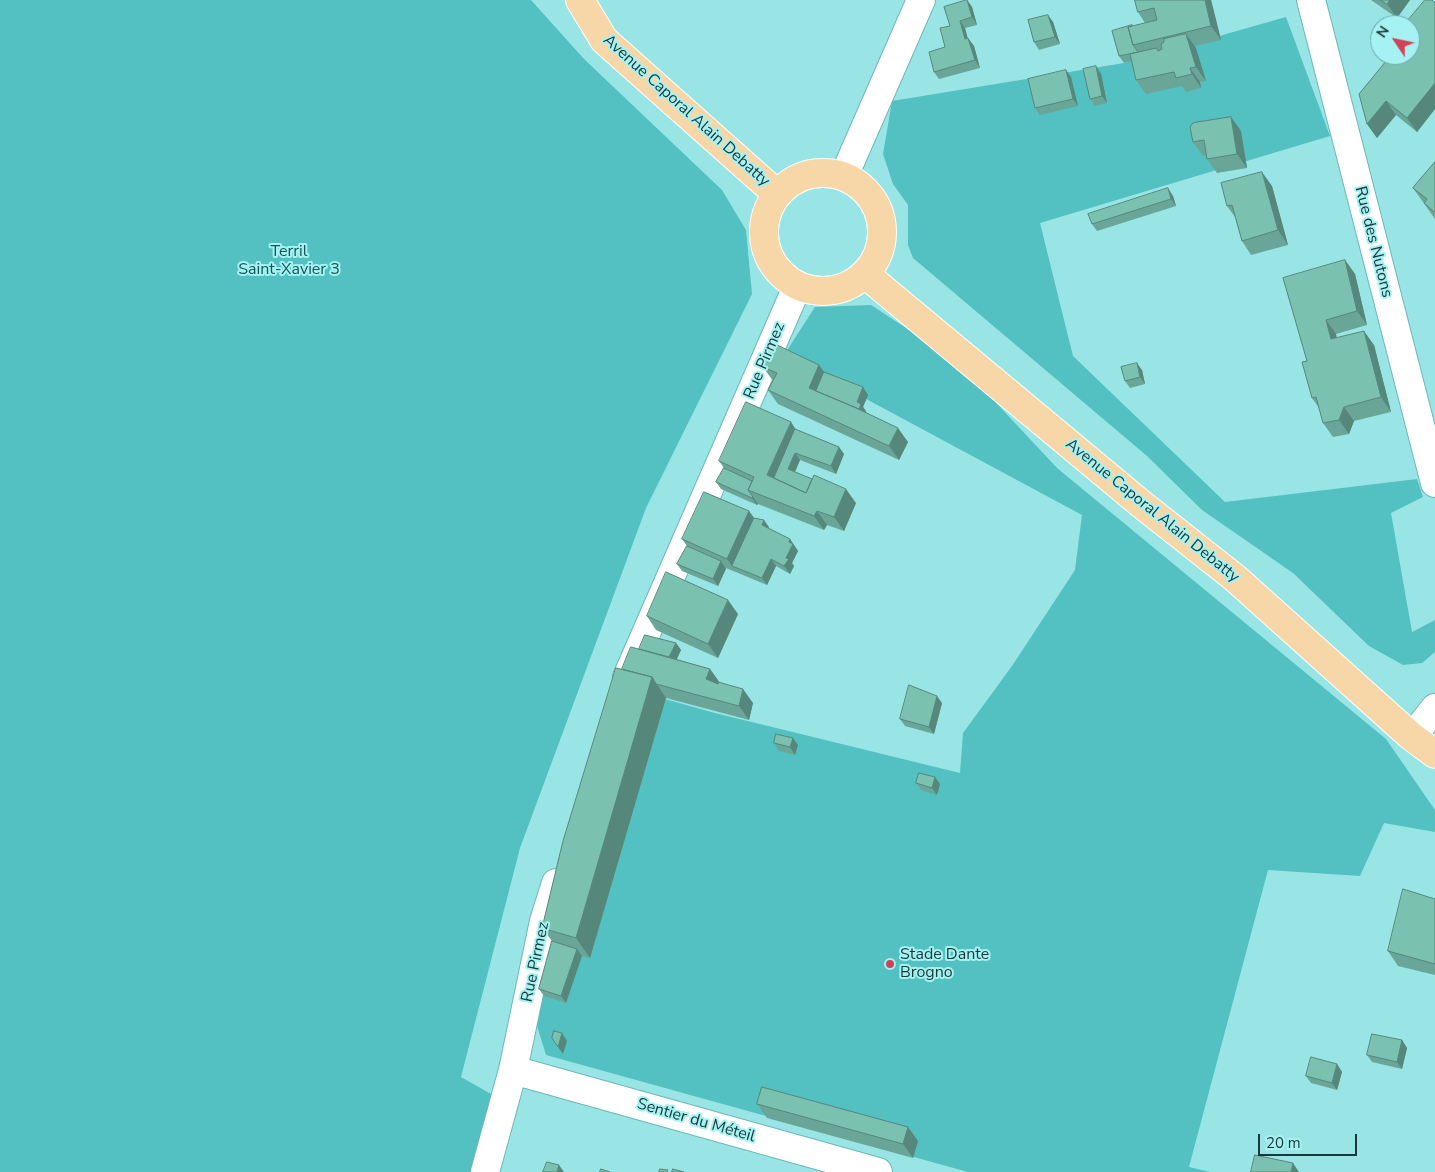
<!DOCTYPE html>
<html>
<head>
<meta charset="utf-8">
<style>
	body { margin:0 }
	#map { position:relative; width:1435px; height:1172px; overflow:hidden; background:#99e5e6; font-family:"Nunito Sans",sans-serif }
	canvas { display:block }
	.north { position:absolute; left:1370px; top:15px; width:50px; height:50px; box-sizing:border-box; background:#a6f2f3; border:1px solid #6ea8a9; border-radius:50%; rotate:304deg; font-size:14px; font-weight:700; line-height:20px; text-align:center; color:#193939 }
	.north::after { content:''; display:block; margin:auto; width:18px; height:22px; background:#d24256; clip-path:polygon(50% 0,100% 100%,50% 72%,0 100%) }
	.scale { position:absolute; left:1258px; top:1134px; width:99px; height:22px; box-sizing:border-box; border:2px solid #193939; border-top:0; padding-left:6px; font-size:15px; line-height:18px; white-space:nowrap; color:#193939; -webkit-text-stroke:4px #a6f2f3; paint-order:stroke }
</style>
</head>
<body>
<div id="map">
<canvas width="1435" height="1172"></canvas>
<div class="north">N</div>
<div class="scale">20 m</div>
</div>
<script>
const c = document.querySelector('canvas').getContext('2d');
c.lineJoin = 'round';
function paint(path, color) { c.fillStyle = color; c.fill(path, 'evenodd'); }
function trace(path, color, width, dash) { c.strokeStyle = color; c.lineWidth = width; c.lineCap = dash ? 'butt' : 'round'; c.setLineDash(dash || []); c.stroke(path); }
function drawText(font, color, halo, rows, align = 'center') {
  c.font = font + ' "Nunito Sans",sans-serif'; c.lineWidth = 4; c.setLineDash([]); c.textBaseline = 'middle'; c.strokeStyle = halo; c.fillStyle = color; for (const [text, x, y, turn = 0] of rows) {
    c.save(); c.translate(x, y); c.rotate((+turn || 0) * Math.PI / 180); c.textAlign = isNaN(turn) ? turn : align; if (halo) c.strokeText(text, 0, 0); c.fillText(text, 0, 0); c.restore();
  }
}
const green = new Path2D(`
	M 0,0 L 531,0 L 584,59 L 722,190 L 746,230 L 752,294 L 646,508 L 520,848 L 461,1077 L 491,1094 L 476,1172 L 0,1172 Z
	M 1286,17 L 1330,136 L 1040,223 L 1073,356 L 1225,502 L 1417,479 L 1423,497 L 1391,513 L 1412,632 L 1435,620 L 1435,652 L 1422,663 L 1403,665 L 1369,646 L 1293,573 L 1202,510 L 1147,456 L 913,258 L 908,245 L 908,205 L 893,184 L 883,154 L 892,101 L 1124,63 Z
	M 871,305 L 958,362 L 1057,468 L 1386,739 L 1435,810 L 1435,832 L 1384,823 L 1360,876 L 1268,870 L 1189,1167 L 1210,1172 L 968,1172 L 546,1055 L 528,997 L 629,689 L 715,713 L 960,773 L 963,733 L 1012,666 L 1075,570 L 1082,515 L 829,379 L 782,358 L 815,307 Z`);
const minor = new Path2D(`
	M 1311,0 L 1435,483
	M 844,176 L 921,0
	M 627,677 L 797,287
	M 1412,737 L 1435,708
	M 513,1070 L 878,1172
	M 485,1172 L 513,1070 L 544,921 L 556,883`);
const major = new Path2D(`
	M 580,0 L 604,40 L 777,194
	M764 232a59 59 0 1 1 118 0a59 59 0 1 1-118 0Z
	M 865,274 L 1140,503 L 1235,578 L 1412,737 L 1435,754`);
const wall = new Path2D(`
	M 967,0 L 972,7 L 977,25 L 965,28 L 968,39 L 974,46 L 980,68 L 939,79 L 934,72 L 945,47 L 950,26 Z
	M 1135,0 L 1211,0 L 1221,40 L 1195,46 L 1206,81 L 1200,82 L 1201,88 L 1186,92 L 1182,86 L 1146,94 L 1136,80 L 1132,61 L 1124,63 L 1119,56 L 1132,26 L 1145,23 L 1138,12 Z
	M 1371,0 L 1410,0 L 1397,18 Z
	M 1435,1 L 1435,109 L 1417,132 L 1396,115 L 1377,138 L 1367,124 Z
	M 1048,15 L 1053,22 L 1060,44 L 1039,50 L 1034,42 Z
	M 1066,70 L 1071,77 L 1078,106 L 1040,115 L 1035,108 Z
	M 1101,74 L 1107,103 L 1095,106 L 1090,99 Z
	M 1241,131 L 1247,168 L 1217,173 L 1207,159 L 1207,155 L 1203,156 L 1193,142 Z
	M 1435,162 L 1435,219 L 1413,188 Z
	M 1272,186 L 1288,245 L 1251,255 L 1242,241 L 1235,217 L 1227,206 Z
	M 1173,196 L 1176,206 L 1097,231 L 1092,224 Z
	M 1345,260 L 1355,274 L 1367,325 L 1336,334 L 1336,338 L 1374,345 L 1391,412 L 1354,421 L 1349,434 L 1333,437 L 1323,423 L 1319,408 L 1312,398 L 1307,361 Z
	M 819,365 L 824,372 L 863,387 L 868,395 L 863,407 L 866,412 L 908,442 L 899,460 L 778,404 L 768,390 L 773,381 L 763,367 Z
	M 1142,370 L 1145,384 L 1130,388 L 1125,381 Z
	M 795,429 L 839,447 L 844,454 L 836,474 L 800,460 L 795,472 L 856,503 L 844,531 L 827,525 L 824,530 L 758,504 L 757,505 L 721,489 L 716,482 L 724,468 L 719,461 Z
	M 749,511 L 754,518 L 769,527 L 768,528 L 790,539 L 798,551 L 792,563 L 794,566 L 790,574 L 776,566 L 767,585 L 726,568 L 718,586 L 682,571 L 677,564 L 687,546 L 682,539 Z
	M 738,614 L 718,658 L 656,630 L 647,616 Z
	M 676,643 L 681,650 L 676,659 L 710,669 L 719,682 L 753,703 L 749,720 L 666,698 L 590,958 L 581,956 L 566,1003 L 544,996 L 539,989 L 552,941 L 542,928 L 622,669 L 639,649 Z
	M 942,703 L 934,734 L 905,726 L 900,719 Z
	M 774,743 L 798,745 L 795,755 L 779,751 Z
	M 935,777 L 940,784 L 937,795 L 921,790 L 916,783 Z
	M 1435,899 L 1435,975 L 1398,966 L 1388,951 Z
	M 1402,1040 L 1407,1048 L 1402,1069 L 1372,1062 L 1367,1055 Z
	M 1337,1064 L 1342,1072 L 1337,1090 L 1311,1083 L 1306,1076 Z
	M 757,1104 L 908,1127 L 918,1141 L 913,1158 L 767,1118 Z`);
const shadedWall = new Path2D(`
	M 967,0 L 972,7 L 977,25 L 972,17 Z
	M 1205,0 L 1211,0 L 1221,40 L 1211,26 Z
	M 1390,0 L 1410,0 L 1397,18 L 1387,4 Z
	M 1048,15 L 1053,22 L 1060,44 L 1055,37 Z
	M 960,21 L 965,28 L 970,47 L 965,39 Z
	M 1186,34 L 1196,48 L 1206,81 L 1196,67 Z
	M 968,38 L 974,46 L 980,68 L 975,60 Z
	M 1096,66 L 1101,74 L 1107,103 L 1102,96 Z
	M 1190,68 L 1200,82 L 1201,88 L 1192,74 Z
	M 1066,70 L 1071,77 L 1078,106 L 1073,99 Z
	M 1435,83 L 1435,109 L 1417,132 L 1407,118 Z
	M 1386,101 L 1396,115 L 1377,138 L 1367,124 Z
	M 1231,117 L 1241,131 L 1247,168 L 1237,154 Z
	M 1262,172 L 1272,186 L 1288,245 L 1278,230 Z
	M 1168,188 L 1173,196 L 1176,206 L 1171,199 Z
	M 1345,260 L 1355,274 L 1367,325 L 1357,311 Z
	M 1326,320 L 1336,334 L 1340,353 L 1331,339 Z
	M 1364,331 L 1374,345 L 1391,412 L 1381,397 Z
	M 1137,363 L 1142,370 L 1145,384 L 1140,377 Z
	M 819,365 L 829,379 L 821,398 L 809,388 Z
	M 863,387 L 868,395 L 863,407 L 866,411 L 862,420 L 857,402 Z
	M 1344,407 L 1354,421 L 1349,434 L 1339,420 Z
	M 791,422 L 800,436 L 779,485 L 767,475 Z
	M 898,428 L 908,442 L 899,460 L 889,446 Z
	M 839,447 L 844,454 L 836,474 L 831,466 Z
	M 795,453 L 800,460 L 793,476 L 788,469 Z
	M 846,489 L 856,503 L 844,531 L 834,517 Z
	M 753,497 L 758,504 L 757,505 L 752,498 Z
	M 749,511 L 759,525 L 732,566 L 727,559 Z
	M 817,511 L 827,525 L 824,530 L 814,516 Z
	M 764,520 L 769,527 L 767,532 L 762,525 Z
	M 790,539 L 798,551 L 792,563 L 794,566 L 790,574 L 784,566 L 789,542 Z
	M 771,559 L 776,566 L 767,585 L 762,578 Z
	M 721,561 L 726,569 L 718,586 L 713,579 Z
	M 728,600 L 738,614 L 718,658 L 708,644 Z
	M 676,643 L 681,650 L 672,670 L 667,662 Z
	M 710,669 L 720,683 L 716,693 L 706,679 Z
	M 652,677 L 666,698 L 590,958 L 576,938 Z
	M 743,689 L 753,703 L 749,720 L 739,706 Z
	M 937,696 L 942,703 L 934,734 L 929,727 Z
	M 793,738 L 798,745 L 795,755 L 790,747 Z
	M 935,777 L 940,784 L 937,795 L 932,788 Z
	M 577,949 L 582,956 L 566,1003 L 561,996 Z
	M 562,1033 L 567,1041 L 563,1054 L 558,1047 Z
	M 1402,1040 L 1407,1048 L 1402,1069 L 1397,1062 Z
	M 1337,1064 L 1342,1072 L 1337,1090 L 1332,1083 Z
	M 908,1127 L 918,1141 L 913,1158 L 903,1144 Z
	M 1293,1163 L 1299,1172 L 1291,1172 Z
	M 559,1165 L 564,1172 L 557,1172 Z`);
const building = new Path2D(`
	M 967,0 L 972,17 L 960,21 L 965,39 L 968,38 L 975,60 L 934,72 L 929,52 L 945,47 L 940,28 L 950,26 L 944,7 Z
	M 1135,0 L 1205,0 L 1211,26 L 1133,45 L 1128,27 L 1157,20 L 1154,8 L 1138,12 Z
	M 1381,0 L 1390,0 L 1387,4 Z
	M 1425,0 L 1432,0 L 1435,3 L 1435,83 L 1407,118 L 1386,101 L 1367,124 L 1359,94 L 1391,55 L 1410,55 L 1410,25 L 1404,25 Z
	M 1048,15 L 1055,37 L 1034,42 L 1028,20 Z
	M 1132,25 L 1132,26 L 1128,27 L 1133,45 L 1138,52 L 1119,56 L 1112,31 Z
	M 1186,34 L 1196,67 L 1190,68 L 1192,74 L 1176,78 L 1174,72 L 1136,80 L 1130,54 L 1156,48 L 1158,51 L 1162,49 L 1161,44 L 1164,42 L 1164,39 Z
	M 1096,66 L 1102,96 L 1090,99 L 1083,69 Z
	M 1066,70 L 1073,99 L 1035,108 L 1028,79 Z
	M 1231,117 L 1237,154 L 1207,159 L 1204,140 L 1193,142 L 1190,127 L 1193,123 Z
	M 1435,162 L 1435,211 L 1434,212 L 1424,203 L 1427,199 L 1413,188 Z
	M 1262,172 L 1278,230 L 1242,241 L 1232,205 L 1227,206 L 1221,183 Z
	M 1168,188 L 1171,199 L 1092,224 L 1088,214 Z
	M 1345,260 L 1357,311 L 1326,320 L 1331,339 L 1364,331 L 1381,397 L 1344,407 L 1339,420 L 1323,423 L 1316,397 L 1312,398 L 1302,362 L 1307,361 L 1283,278 Z
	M 773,343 L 819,365 L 809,388 L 854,407 L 898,428 L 889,446 L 768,390 L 777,373 L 763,367 Z
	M 1137,363 L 1140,377 L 1125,381 L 1121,367 Z
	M 824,372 L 863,387 L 857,402 L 861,404 L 859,409 L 816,391 Z
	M 746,402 L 791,422 L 767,475 L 806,493 L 814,475 L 846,489 L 834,517 L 817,511 L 814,516 L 748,490 L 754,477 L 719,461 Z
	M 795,429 L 839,447 L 831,466 L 795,453 L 788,469 L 812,479 L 806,493 L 774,478 Z
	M 724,468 L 752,481 L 748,490 L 753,497 L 752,498 L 716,482 Z
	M 704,492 L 749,511 L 727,559 L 682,539 Z
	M 754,518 L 764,520 L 762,525 L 790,539 L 789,542 L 793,544 L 786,558 L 789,559 L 784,566 L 771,559 L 762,578 L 732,566 Z
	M 687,546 L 721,561 L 713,579 L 677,564 Z
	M 666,572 L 728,600 L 708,644 L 647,616 Z
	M 645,635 L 676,643 L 669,657 L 639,649 Z
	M 631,647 L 710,669 L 706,679 L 718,684 L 718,682 L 743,689 L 739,706 L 656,684 L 652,677 L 622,669 Z
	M 616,668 L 652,677 L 576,938 L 542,928 L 563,841 Z
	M 909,685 L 937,696 L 929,727 L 900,719 Z
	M 776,734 L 793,738 L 790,747 L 774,743 Z
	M 919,773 L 935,777 L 932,788 L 916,783 Z
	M 1403,889 L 1435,899 L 1435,964 L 1388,951 Z
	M 552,941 L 577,949 L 561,996 L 539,989 Z
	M 554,1031 L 562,1033 L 558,1047 L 552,1038 Z
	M 1372,1034 L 1402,1040 L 1397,1062 L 1367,1055 Z
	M 1311,1057 L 1337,1064 L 1332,1083 L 1306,1076 Z
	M 762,1087 L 908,1127 L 903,1144 L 757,1104 Z
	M 1255,1155 L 1293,1163 L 1291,1172 L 1251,1172 Z
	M 547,1162 L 559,1165 L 557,1172 L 543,1172 Z
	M 601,1169 L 610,1172 L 600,1172 Z
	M 660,1169 L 668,1170 L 667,1172 L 659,1172 Z
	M 673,1169 L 684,1172 L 672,1172 Z`);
const markers = [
	[890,964,5,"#d24256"]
];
const streetNames = [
	["Avenue Caporal Alain Debatty",686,111,42],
	["Rue des Nutons",1373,242,76],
	["Rue Pirmez",765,361,-67],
	["Avenue Caporal Alain Debatty",1152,511,39],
	["Rue Pirmez",536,962,-78],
	["Sentier du Méteil",696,1121,16]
];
const parkNames = [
	["Terril",289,252],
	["Saint-Xavier 3",289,270]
];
const poiNames = [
	["Stade Dante",900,955],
	["Brogno",900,973]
];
paint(green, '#53c0c2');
trace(minor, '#6cb7b9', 30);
trace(major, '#fff', 30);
trace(minor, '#fff', 28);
trace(major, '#f7d7a7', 28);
paint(wall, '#6aa697');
paint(shadedWall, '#56877b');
paint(building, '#7bc1b0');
trace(building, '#56877b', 1);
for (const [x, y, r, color] of markers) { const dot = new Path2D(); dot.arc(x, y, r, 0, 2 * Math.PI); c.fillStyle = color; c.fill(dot); trace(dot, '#a6f2f3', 2); }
drawText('16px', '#193939', '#a6f2f3', streetNames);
drawText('16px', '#135657', '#a6f2f3', parkNames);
drawText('16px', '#193939', '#a6f2f3', poiNames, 'left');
</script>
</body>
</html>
